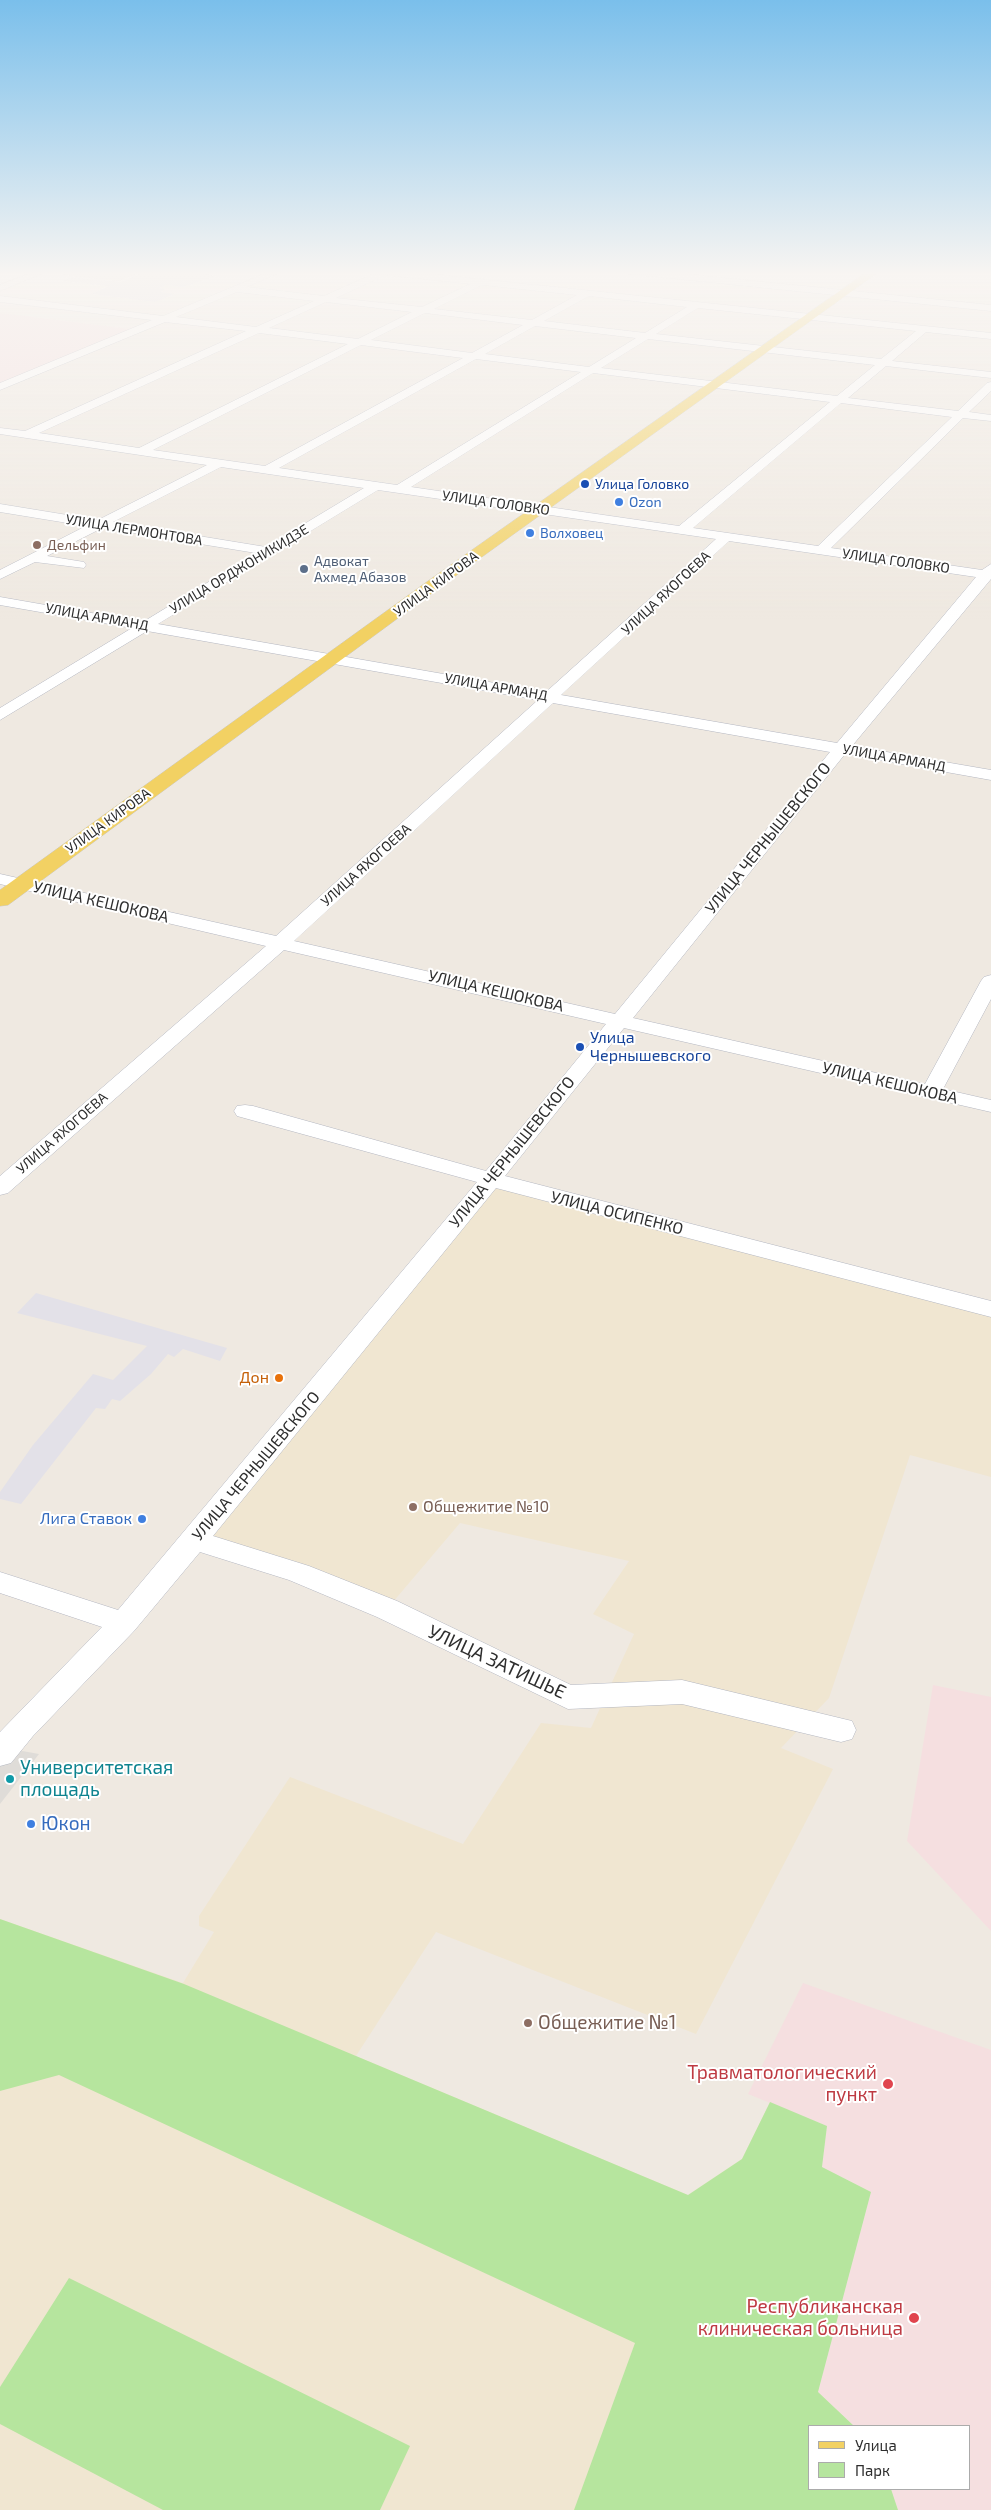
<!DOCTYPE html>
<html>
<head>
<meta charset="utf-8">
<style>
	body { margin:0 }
	#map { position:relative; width:991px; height:2510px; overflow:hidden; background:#efe9e1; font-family:"Exo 2",sans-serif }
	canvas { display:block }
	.legend { position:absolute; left:808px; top:2425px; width:162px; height:65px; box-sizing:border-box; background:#fff; border:1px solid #ababab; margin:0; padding:6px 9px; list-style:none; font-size:15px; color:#2e2e2e }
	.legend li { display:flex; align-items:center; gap:10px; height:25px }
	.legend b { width:25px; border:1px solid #ababab }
</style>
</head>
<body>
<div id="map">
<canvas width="991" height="2510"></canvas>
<ul class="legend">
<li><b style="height:6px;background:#f2d163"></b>Улица</li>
<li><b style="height:14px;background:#b6e59e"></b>Парк</li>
</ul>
</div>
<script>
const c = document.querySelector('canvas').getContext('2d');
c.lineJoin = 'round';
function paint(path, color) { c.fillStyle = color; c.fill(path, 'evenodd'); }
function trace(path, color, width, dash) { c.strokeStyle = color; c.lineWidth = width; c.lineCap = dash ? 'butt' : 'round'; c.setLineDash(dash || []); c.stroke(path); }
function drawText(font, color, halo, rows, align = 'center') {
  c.font = font + ' "Exo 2",sans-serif'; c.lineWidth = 4; c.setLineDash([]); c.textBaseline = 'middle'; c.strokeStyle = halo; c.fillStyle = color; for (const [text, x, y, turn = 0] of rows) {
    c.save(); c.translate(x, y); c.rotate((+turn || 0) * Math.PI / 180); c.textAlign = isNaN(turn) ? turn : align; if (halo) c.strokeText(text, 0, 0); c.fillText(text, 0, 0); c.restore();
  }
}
const industrial = new Path2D(`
	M 147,271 L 201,271 L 197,273 L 216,276 L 184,287 L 167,285 L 159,288 L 165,289 L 161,292 L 175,294 L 155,302 L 91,294 L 109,286 L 63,281 L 71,278 L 121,282 Z
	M 36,1293 L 227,1348 L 220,1361 L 183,1349 L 174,1357 L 168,1354 L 151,1374 L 120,1401 L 112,1399 L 105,1409 L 96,1408 L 21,1504 L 0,1499 L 0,1492 L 33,1445 L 93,1374 L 113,1380 L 147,1346 L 17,1313 Z`);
const education = new Path2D(`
	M 72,271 L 143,271 L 119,281 L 63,275 Z
	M 490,1180 L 991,1309 L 991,1477 L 910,1455 L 829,1698 L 781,1748 L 833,1769 L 696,2034 L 436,1932 L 356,2056 L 688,2195 L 742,2159 L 770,2102 L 818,2392 L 854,2426 L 810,2426 L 810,2489 L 891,2489 L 898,2510 L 0,2510 L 0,1919 L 183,1983 L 214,1932 L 199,1926 L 199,1916 L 290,1777 L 463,1844 L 541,1723 L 591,1728 L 634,1634 L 593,1614 L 629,1561 L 460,1523 L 387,1609 L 194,1540 Z`);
const medical = new Path2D(`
	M 0,313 L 139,330 L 0,387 Z
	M 933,1685 L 991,1697 L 991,1931 L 907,1841 Z
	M 803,1983 L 991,2050 L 991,2510 L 898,2510 L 891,2489 L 970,2489 L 970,2426 L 854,2426 L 818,2392 L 871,2192 L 822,2167 L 827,2126 L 748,2094 Z`);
const green = new Path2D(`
	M 0,1919 L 184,1984 L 688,2195 L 742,2159 L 770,2102 L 827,2126 L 822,2167 L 871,2192 L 818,2392 L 854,2426 L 810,2426 L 810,2489 L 891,2489 L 898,2510 L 574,2510 L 635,2343 L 59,2075 L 0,2091 Z
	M 69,2278 L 410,2446 L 380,2510 L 163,2510 L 0,2424 L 0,2387 Z`);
const plaza = new Path2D(`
	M 0,1747 L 39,1754 L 0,1804 Z`);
const minor = new Path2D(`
	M 36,271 L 48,271 L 0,291 L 0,285 Z
	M 271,271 L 283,271 L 247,287 L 324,296 L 375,273 L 373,271 L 403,271 L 991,333 L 991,339 L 926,332 L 892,361 L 991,372 L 991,378 L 886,366 L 848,398 L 958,411 L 987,383 L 991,382 L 991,391 L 969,412 L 991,415 L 991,421 L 963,418 L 831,548 L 982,570 L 991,564 L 991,579 L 852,746 L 991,770 L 991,780 L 845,754 L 633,1018 L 925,1084 L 981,981 L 984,977 L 991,975 L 991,999 L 943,1089 L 991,1100 L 991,1112 L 624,1028 L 505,1176 L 991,1301 L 991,1317 L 496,1188 L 213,1536 L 309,1566 L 397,1601 L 571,1685 L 682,1680 L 852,1721 L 856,1730 L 852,1739 L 841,1742 L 682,1704 L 568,1709 L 377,1617 L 289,1580 L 200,1552 L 134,1631 L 33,1736 L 11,1763 L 0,1766 L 0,1732 L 102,1627 L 0,1593 L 0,1572 L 118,1610 L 477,1182 L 237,1116 L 234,1111 L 237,1106 L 245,1105 L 253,1106 L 486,1171 L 606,1024 L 284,950 L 8,1193 L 0,1195 L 0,1176 L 266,946 L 0,884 L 0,874 L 276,936 L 538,700 L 147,631 L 0,720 L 0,708 L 132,628 L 0,605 L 0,597 L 143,622 L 256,553 L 102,528 L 47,556 L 84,562 L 86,565 L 84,568 L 35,562 L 0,579 L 0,570 L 86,526 L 0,512 L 0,504 L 98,520 L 207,465 L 0,434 L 0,428 L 25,431 L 246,331 L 165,322 L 0,390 L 0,383 L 152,320 L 0,302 L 0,296 L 163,316 ZM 386,275 L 470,284 L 422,307 L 336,298 ZM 482,285 L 577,295 L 532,320 L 434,309 ZM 237,292 L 314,301 L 256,327 L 176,317 ZM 589,296 L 687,307 L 645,333 L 544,321 ZM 326,302 L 412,312 L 358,339 L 269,328 ZM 698,308 L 916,331 L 881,359 L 656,334 ZM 425,313 L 523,325 L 472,353 L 371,340 ZM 535,326 L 636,338 L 589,367 L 485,354 ZM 259,333 L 348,344 L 139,448 L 39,433 ZM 648,339 L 875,365 L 837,396 L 601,368 ZM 361,345 L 463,358 L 265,466 L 153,450 ZM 476,359 L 581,372 L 397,485 L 279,468 ZM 593,373 L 830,402 L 679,526 L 411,487 ZM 841,403 L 952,417 L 818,546 L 693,528 ZM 221,467 L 364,488 L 266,547 L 113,522 ZM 378,490 L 399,493 L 716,539 L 546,692 L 158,624 ZM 729,541 L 976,577 L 837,743 L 561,695 ZM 553,703 L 830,752 L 615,1014 L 294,941 Z
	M 625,271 L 656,271 L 991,305 L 991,311 L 629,274 Z`);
const major = new Path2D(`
	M 868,271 L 880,271 L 447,582 L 8,905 L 0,906 L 0,890 L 435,576 Z`);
const markers = [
	[585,484,5,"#1a4fb4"],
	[619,502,5,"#3f7fe0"],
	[530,533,5,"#3f7fe0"],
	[37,545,5,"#8d6e63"],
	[304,569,5,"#5c6f8a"],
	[580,1047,5,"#1a4fb4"],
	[279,1378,5,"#e8710a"],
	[413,1507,5,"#8d6e63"],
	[142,1519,5,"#3f7fe0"],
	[10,1779,5,"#0f9aa8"],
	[31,1824,5,"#3f7fe0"],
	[528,2023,5,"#8d6e63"],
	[888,2084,6,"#e0444e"],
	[914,2318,6,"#e0444e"]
];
const farTransitnames = [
	["Улица Головко",595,484]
];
const farShopnames = [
	["Ozon",629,502],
	["Волховец",540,533]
];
const farStreetnames = [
	["УЛИЦА ГОЛОВКО",496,503,8],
	["УЛИЦА ЛЕРМОНТОВА",134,530,9],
	["УЛИЦА ГОЛОВКО",896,561,8],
	["УЛИЦА ОРДЖОНИКИДЗЕ",239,569,-31],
	["УЛИЦА КИРОВА",436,584,-36],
	["УЛИЦА ЯХОГОЕВА",666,593,-43],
	["УЛИЦА АРМАНД",97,617,10],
	["УЛИЦА АРМАНД",496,687,10],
	["УЛИЦА АРМАНД",894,758,10],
	["УЛИЦА КИРОВА",108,821,-36],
	["УЛИЦА ЯХОГОЕВА",366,865,-42],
	["УЛИЦА ЯХОГОЕВА",62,1133,-41]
];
const farEducationnames = [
	["Дельфин",47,545]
];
const farServicenames = [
	["Адвокат",314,561],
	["Ахмед Абазов",314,577]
];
const streetNames = [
	["УЛИЦА ЧЕРНЫШЕВСКОГО",768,838,-51],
	["УЛИЦА КЕШОКОВА",101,902,13],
	["УЛИЦА КЕШОКОВА",496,991,13],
	["УЛИЦА КЕШОКОВА",890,1083,13],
	["УЛИЦА ЧЕРНЫШЕВСКОГО",512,1152,-51],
	["УЛИЦА ОСИПЕНКО",617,1213,14],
	["УЛИЦА ЧЕРНЫШЕВСКОГО",256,1466,-50]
];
const transitNames = [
	["Улица",590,1038],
	["Чернышевского",590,1056]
];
const foodNames = [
	["Дон",269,1378]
];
const educationNames = [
	["Общежитие №10",423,1507]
];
const shopNames = [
	["Лига Ставок",132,1519]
];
const nearStreetnames = [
	["УЛИЦА ЗАТИШЬЕ",497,1662,25]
];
const nearCulturenames = [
	["Университетская",20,1768],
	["площадь",20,1790]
];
const nearShopnames = [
	["Юкон",41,1824]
];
const nearEducationnames = [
	["Общежитие №1",538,2023]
];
const nearHealthnames = [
	["Травматологический",877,2073],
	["пункт",877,2095],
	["Республиканская",903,2307],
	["клиническая больница",903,2329]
];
paint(industrial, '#e3e1e8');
paint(education, '#f0e6d1');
paint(medical, '#f5dfe0');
paint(green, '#b6e59e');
paint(plaza, '#dfdcd8');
trace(minor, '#b4b7c1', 1);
trace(major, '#c9c9c9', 1);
paint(minor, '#fff');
paint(major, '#f2d163');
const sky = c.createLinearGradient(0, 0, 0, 622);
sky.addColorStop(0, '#7abfeb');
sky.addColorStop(0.44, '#f8f5f2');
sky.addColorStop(1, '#f8f5f200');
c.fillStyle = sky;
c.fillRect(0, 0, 991, 622);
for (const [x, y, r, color] of markers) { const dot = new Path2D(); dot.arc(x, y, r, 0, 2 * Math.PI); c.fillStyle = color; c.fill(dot); trace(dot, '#fff', 2); }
drawText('14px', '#164399', '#fff', farTransitnames, 'left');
drawText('14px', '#366cbe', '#fff', farShopnames, 'left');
drawText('14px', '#2e2e2e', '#fff', farStreetnames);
drawText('14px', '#785e54', '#fff', farEducationnames, 'left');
drawText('14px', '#4e5e75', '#fff', farServicenames, 'left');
drawText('16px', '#2e2e2e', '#fff', streetNames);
drawText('16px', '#164399', '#fff', transitNames, 'left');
drawText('16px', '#c56008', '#fff', foodNames, 'right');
drawText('16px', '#785e54', '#fff', educationNames, 'left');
drawText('16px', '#366cbe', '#fff', shopNames, 'right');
drawText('19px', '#2e2e2e', '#fff', nearStreetnames);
drawText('19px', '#0d838f', '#fff', nearCulturenames, 'left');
drawText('19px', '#366cbe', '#fff', nearShopnames, 'left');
drawText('19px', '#785e54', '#fff', nearEducationnames, 'left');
drawText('19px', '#be3a42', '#fff', nearHealthnames, 'right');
</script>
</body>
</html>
